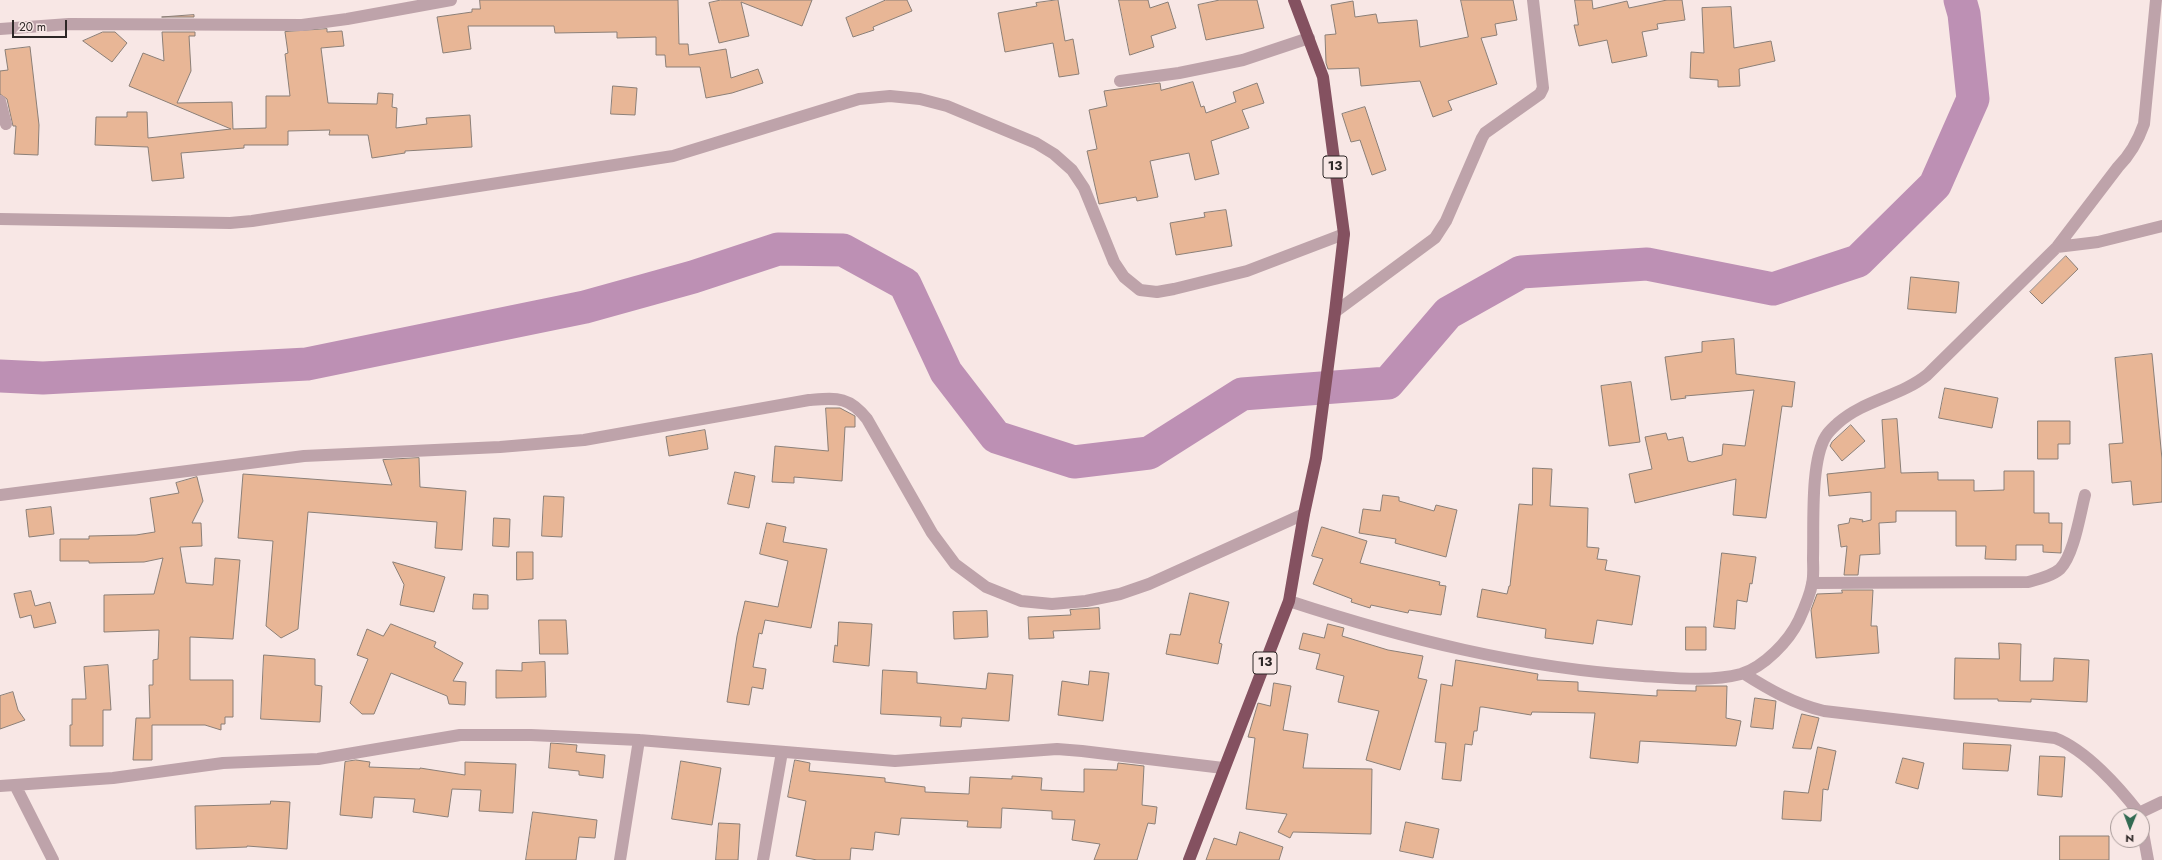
<!DOCTYPE html>
<html>
<head>
<meta charset="utf-8">
<style>
	body { margin:0 }
	#map { position:relative; width:2162px; height:860px; overflow:hidden; background:#f8e7e5; font-family:Jost,sans-serif }
	canvas { display:block }
	.north { position:absolute; left:2110px; top:808px; width:40px; height:40px; box-sizing:border-box; background:#f8e7e5; border:1px solid #a79a99; border-radius:50%; rotate:181deg; font-size:11px; font-weight:700; line-height:16px; text-align:center; color:#2d2726 }
	.north::after { content:''; display:block; margin:auto; width:14px; height:18px; background:#326a52; clip-path:polygon(50% 0,100% 100%,50% 72%,0 100%) }
	.scale { position:absolute; left:12px; top:20px; width:55px; height:18px; box-sizing:border-box; border:2px solid #2d2726; border-top:0; padding-left:5px; font-size:12px; line-height:14px; white-space:nowrap; color:#2d2726; -webkit-text-stroke:3px #f8e7e5; paint-order:stroke }
</style>
</head>
<body>
<div id="map">
<canvas width="2162" height="860"></canvas>
<div class="north">N</div>
<div class="scale">20 m</div>
</div>
<script>
const c = document.querySelector('canvas').getContext('2d');
c.lineJoin = 'round';
function trace(path, color, width, dash) { c.strokeStyle = color; c.lineWidth = width; c.lineCap = dash ? 'butt' : 'round'; c.setLineDash(dash || []); c.stroke(path); }
function paint(path, color) { c.fillStyle = color; c.fill(path, 'evenodd'); }
function drawText(font, color, halo, rows, align = 'center') {
  c.font = font + ' Jost,sans-serif'; c.lineWidth = 3; c.setLineDash([]); c.textBaseline = 'middle'; c.strokeStyle = halo; c.fillStyle = color; for (const [text, x, y, turn = 0] of rows) {
    c.save(); c.translate(x, y); c.rotate((+turn || 0) * Math.PI / 180); c.textAlign = isNaN(turn) ? turn : align; if (halo) c.strokeText(text, 0, 0); c.fillText(text, 0, 0); c.restore();
  }
}
const river = new Path2D(`
	M 0,376 L 43,378 L 307,364 L 585,307 L 693,277 L 778,249 L 843,250 L 905,284 L 946,372 L 996,437 L 1074,462 L 1149,453 L 1242,394 L 1388,383 L 1448,313 L 1521,272 L 1647,264 L 1773,289 L 1858,261 L 1935,185 L 1973,99 L 1964,14 L 1960,0`);
const building = new Path2D(`
	M 480,0 L 678,0 L 679,44 L 688,44 L 689,55 L 726,49 L 731,78 L 758,69 L 763,83 L 732,93 L 706,98 L 700,67 L 666,67 L 665,55 L 656,55 L 656,37 L 617,38 L 617,32 L 555,33 L 554,26 L 468,26 L 471,49 L 443,53 L 437,17 L 472,12 L 472,9 L 480,9 Z
	M 721,0 L 812,0 L 802,26 L 741,2 L 749,36 L 719,43 L 709,3 Z
	M 886,0 L 907,0 L 912,11 L 873,27 L 874,30 L 853,37 L 846,18 Z
	M 1058,0 L 1065,41 L 1073,39 L 1079,74 L 1059,77 L 1053,43 L 1005,52 L 998,13 L 1037,6 L 1036,3 Z
	M 1119,0 L 1148,0 L 1150,8 L 1168,2 L 1176,28 L 1151,36 L 1154,47 L 1130,55 Z
	M 1220,0 L 1257,0 L 1264,28 L 1206,40 L 1198,5 Z
	M 1461,0 L 1513,0 L 1517,20 L 1495,24 L 1497,35 L 1481,38 L 1497,84 L 1448,101 L 1452,110 L 1433,117 L 1420,81 L 1361,86 L 1359,68 L 1328,69 L 1326,63 L 1325,35 L 1336,34 L 1331,5 L 1353,1 L 1355,17 L 1376,14 L 1378,23 L 1417,20 L 1420,47 L 1468,37 Z
	M 1575,0 L 1592,0 L 1593,9 L 1627,1 L 1629,8 L 1667,0 L 1682,0 L 1685,20 L 1657,24 L 1658,29 L 1642,32 L 1647,56 L 1612,63 L 1607,40 L 1579,46 L 1574,25 L 1578,25 Z
	M 1731,7 L 1734,48 L 1771,41 L 1775,61 L 1739,69 L 1740,86 L 1718,87 L 1718,80 L 1690,78 L 1691,52 L 1704,53 L 1702,8 Z
	M 194,15 L 194,17 L 162,17 Z
	M 327,29 L 327,32 L 342,31 L 344,46 L 321,48 L 328,103 L 377,104 L 378,93 L 393,94 L 392,107 L 397,108 L 396,128 L 427,124 L 426,118 L 470,115 L 472,147 L 405,151 L 405,153 L 372,158 L 368,135 L 329,135 L 330,130 L 288,131 L 288,145 L 244,145 L 244,148 L 181,153 L 184,178 L 152,181 L 148,147 L 95,145 L 96,117 L 127,117 L 127,112 L 147,112 L 148,138 L 231,129 L 129,86 L 143,53 L 164,61 L 162,32 L 195,32 L 195,36 L 189,36 L 191,71 L 177,103 L 232,102 L 233,129 L 266,128 L 266,96 L 290,96 L 285,54 L 288,53 L 285,32 Z
	M 103,32 L 115,32 L 127,43 L 112,62 L 83,41 Z
	M 30,47 L 39,125 L 38,155 L 14,154 L 16,126 L 13,126 L 7,99 L 0,94 L 0,71 L 8,70 L 5,50 Z
	M 1193,82 L 1201,107 L 1204,106 L 1206,113 L 1236,102 L 1233,92 L 1257,83 L 1264,103 L 1242,110 L 1249,128 L 1211,141 L 1219,174 L 1195,180 L 1189,153 L 1150,161 L 1158,197 L 1137,201 L 1136,197 L 1099,204 L 1087,151 L 1097,149 L 1089,110 L 1107,106 L 1104,91 L 1160,83 L 1161,90 Z
	M 613,86 L 637,88 L 635,115 L 611,114 Z
	M 1365,107 L 1386,170 L 1372,175 L 1360,140 L 1351,142 L 1342,114 Z
	M 1226,210 L 1232,246 L 1176,255 L 1170,223 L 1205,217 L 1204,213 Z
	M 2066,256 L 2078,269 L 2042,304 L 2030,292 Z
	M 1911,277 L 1959,282 L 1956,313 L 1908,309 Z
	M 1734,339 L 1736,374 L 1795,382 L 1792,407 L 1782,406 L 1766,518 L 1733,515 L 1736,479 L 1635,503 L 1629,474 L 1652,469 L 1645,437 L 1666,433 L 1668,440 L 1683,437 L 1688,461 L 1692,462 L 1722,455 L 1723,444 L 1745,446 L 1754,390 L 1685,396 L 1686,398 L 1671,400 L 1665,357 L 1702,352 L 1702,342 Z
	M 2152,354 L 2162,459 L 2162,502 L 2133,505 L 2131,481 L 2112,483 L 2109,444 L 2123,443 L 2115,358 Z
	M 1631,382 L 1640,442 L 1609,446 L 1601,386 Z
	M 1945,388 L 1998,398 L 1992,428 L 1939,418 Z
	M 826,408 L 840,408 L 855,416 L 855,427 L 845,427 L 842,481 L 794,477 L 794,483 L 772,482 L 775,446 L 828,451 Z
	M 1897,419 L 1901,473 L 1938,472 L 1938,480 L 1974,480 L 1974,491 L 2004,490 L 2004,471 L 2034,471 L 2034,513 L 2049,513 L 2049,523 L 2062,523 L 2061,553 L 2043,552 L 2043,545 L 2016,545 L 2016,560 L 1985,559 L 1986,546 L 1956,546 L 1956,511 L 1896,511 L 1896,522 L 1879,523 L 1880,554 L 1860,555 L 1858,575 L 1844,575 L 1847,546 L 1841,547 L 1838,525 L 1849,523 L 1850,518 L 1863,520 L 1862,522 L 1871,520 L 1871,492 L 1829,496 L 1827,474 L 1885,468 L 1882,420 Z
	M 2038,421 L 2070,421 L 2070,444 L 2058,444 L 2058,459 L 2038,459 Z
	M 1851,425 L 1865,441 L 1842,461 L 1830,446 L 1832,442 Z
	M 705,430 L 708,449 L 669,456 L 666,437 Z
	M 419,458 L 420,487 L 466,491 L 462,550 L 435,548 L 437,522 L 308,512 L 298,629 L 281,638 L 266,626 L 273,541 L 238,538 L 243,474 L 392,485 L 383,460 Z
	M 1533,468 L 1552,469 L 1550,506 L 1588,508 L 1587,547 L 1599,548 L 1597,559 L 1607,560 L 1605,570 L 1640,576 L 1632,625 L 1597,620 L 1593,644 L 1545,638 L 1546,629 L 1477,617 L 1482,589 L 1507,594 L 1509,586 L 1510,586 L 1519,504 L 1532,505 Z
	M 735,472 L 755,476 L 749,508 L 728,504 Z
	M 197,477 L 203,501 L 192,523 L 201,523 L 202,546 L 180,547 L 186,583 L 213,585 L 215,558 L 240,560 L 233,639 L 190,637 L 190,680 L 233,680 L 233,717 L 225,717 L 225,724 L 221,724 L 221,730 L 205,725 L 152,725 L 152,760 L 133,760 L 136,718 L 150,718 L 149,685 L 153,685 L 153,660 L 158,659 L 159,630 L 104,632 L 104,595 L 154,594 L 163,558 L 144,562 L 89,563 L 89,561 L 60,561 L 60,539 L 89,539 L 89,536 L 136,535 L 155,532 L 150,498 L 179,493 L 176,483 Z
	M 1383,495 L 1399,497 L 1399,501 L 1434,511 L 1436,505 L 1457,510 L 1446,557 L 1395,543 L 1396,539 L 1359,533 L 1363,509 L 1380,511 Z
	M 544,496 L 564,497 L 562,537 L 542,536 Z
	M 51,507 L 54,534 L 29,537 L 26,510 Z
	M 494,518 L 510,519 L 509,547 L 493,546 Z
	M 767,523 L 786,527 L 783,542 L 827,549 L 811,628 L 765,620 L 762,634 L 759,633 L 753,667 L 766,669 L 763,689 L 752,687 L 749,705 L 727,702 L 737,636 L 745,601 L 778,607 L 788,561 L 760,554 Z
	M 1322,527 L 1367,541 L 1360,563 L 1440,582 L 1439,585 L 1446,586 L 1441,615 L 1409,610 L 1408,613 L 1371,605 L 1370,608 L 1351,602 L 1352,599 L 1313,584 L 1323,559 L 1312,556 Z
	M 517,552 L 533,552 L 533,579 L 517,580 Z
	M 1722,553 L 1756,557 L 1752,584 L 1750,583 L 1747,602 L 1737,600 L 1735,629 L 1714,627 Z
	M 393,562 L 445,577 L 434,612 L 400,605 L 404,585 Z
	M 1842,590 L 1873,590 L 1871,626 L 1877,626 L 1879,653 L 1816,658 L 1811,610 L 1817,594 L 1842,593 Z
	M 31,591 L 35,606 L 50,602 L 56,623 L 34,628 L 31,615 L 20,618 L 14,594 Z
	M 1190,593 L 1229,602 L 1219,643 L 1222,644 L 1218,664 L 1166,654 L 1170,634 L 1180,635 Z
	M 474,594 L 488,595 L 488,609 L 473,609 Z
	M 1099,608 L 1100,629 L 1053,631 L 1054,638 L 1029,639 L 1028,617 L 1071,615 L 1070,610 Z
	M 987,611 L 988,637 L 954,639 L 953,612 Z
	M 539,620 L 566,620 L 568,654 L 540,654 Z
	M 839,622 L 872,624 L 869,666 L 833,662 L 835,645 L 837,646 Z
	M 391,624 L 436,642 L 434,647 L 463,663 L 453,681 L 466,682 L 465,705 L 449,704 L 447,696 L 391,673 L 374,714 L 362,714 L 350,703 L 368,659 L 357,655 L 367,629 L 383,636 Z
	M 1328,624 L 1344,628 L 1342,636 L 1388,650 L 1423,656 L 1418,678 L 1427,680 L 1400,770 L 1366,760 L 1379,711 L 1338,702 L 1344,676 L 1316,669 L 1320,654 L 1299,649 L 1303,633 L 1324,638 Z
	M 1686,627 L 1706,627 L 1706,650 L 1686,650 Z
	M 1999,643 L 2021,644 L 2020,681 L 2053,681 L 2054,658 L 2089,660 L 2087,702 L 2031,699 L 2031,702 L 1998,701 L 1998,699 L 1954,699 L 1955,658 L 1999,659 Z
	M 264,655 L 315,659 L 315,685 L 322,686 L 320,722 L 261,719 Z
	M 1456,660 L 1538,674 L 1537,680 L 1578,682 L 1578,691 L 1657,696 L 1657,690 L 1696,691 L 1696,686 L 1727,686 L 1726,718 L 1741,721 L 1736,746 L 1640,741 L 1638,763 L 1590,758 L 1595,713 L 1532,712 L 1531,715 L 1483,707 L 1480,707 L 1477,731 L 1474,731 L 1472,745 L 1465,744 L 1461,781 L 1442,779 L 1446,743 L 1435,742 L 1441,684 L 1452,686 Z
	M 545,662 L 546,697 L 496,698 L 496,670 L 522,671 L 522,663 Z
	M 108,665 L 111,710 L 103,710 L 103,746 L 70,746 L 70,725 L 72,725 L 72,699 L 86,699 L 84,667 Z
	M 883,670 L 917,672 L 917,683 L 986,689 L 988,673 L 1013,675 L 1009,721 L 962,718 L 961,727 L 940,726 L 941,717 L 881,714 Z
	M 1090,671 L 1109,673 L 1103,721 L 1058,715 L 1062,681 L 1088,685 Z
	M 1274,683 L 1291,686 L 1283,730 L 1308,734 L 1303,768 L 1372,769 L 1371,834 L 1293,832 L 1290,838 L 1278,832 L 1287,814 L 1246,809 L 1255,738 L 1248,737 L 1258,703 L 1270,706 Z
	M 13,692 L 18,710 L 25,720 L 0,729 L 0,696 Z
	M 1755,698 L 1776,701 L 1773,729 L 1751,727 Z
	M 1802,714 L 1819,718 L 1811,749 L 1793,748 Z
	M 551,743 L 577,745 L 576,752 L 605,755 L 603,778 L 579,775 L 579,771 L 549,768 Z
	M 1964,743 L 2011,745 L 2008,771 L 1963,769 Z
	M 1818,747 L 1836,751 L 1828,790 L 1823,789 L 1821,821 L 1782,819 L 1784,791 L 1808,793 Z
	M 2040,756 L 2065,757 L 2062,797 L 2038,795 Z
	M 1903,758 L 1924,763 L 1918,789 L 1896,783 Z
	M 356,760 L 370,762 L 369,767 L 420,769 L 420,768 L 465,775 L 465,762 L 516,764 L 513,813 L 479,811 L 481,790 L 452,789 L 448,817 L 413,812 L 415,799 L 374,797 L 372,818 L 340,815 L 345,762 Z
	M 795,760 L 810,763 L 809,771 L 885,778 L 885,782 L 925,787 L 925,792 L 969,794 L 970,777 L 1012,779 L 1012,776 L 1042,778 L 1041,790 L 1084,792 L 1084,769 L 1117,770 L 1118,763 L 1144,766 L 1142,805 L 1157,807 L 1155,824 L 1148,823 L 1137,860 L 1094,860 L 1100,844 L 1072,840 L 1075,820 L 1052,819 L 1052,811 L 1002,808 L 1001,828 L 967,827 L 968,821 L 901,818 L 899,835 L 875,832 L 873,850 L 851,848 L 850,860 L 817,860 L 796,856 L 806,801 L 788,797 Z
	M 681,761 L 721,768 L 712,825 L 672,819 Z
	M 271,801 L 290,802 L 287,849 L 247,846 L 247,847 L 196,849 L 195,806 L 270,804 Z
	M 533,812 L 597,820 L 595,838 L 579,837 L 576,860 L 526,860 Z
	M 1406,822 L 1439,829 L 1433,858 L 1400,851 Z
	M 719,823 L 740,824 L 738,860 L 716,860 Z
	M 1240,832 L 1283,847 L 1279,860 L 1206,860 L 1214,838 L 1236,845 Z
	M 2060,836 L 2109,836 L 2109,860 L 2060,860 Z`);
const minor = new Path2D(`
	M 0,29 L 69,24 L 302,25 L 347,19 L 451,0
	M 1120,81 L 1179,73 L 1243,60 L 1309,38
	M 0,101 L 6,124
	M 0,219 L 230,223 L 252,221 L 673,156 L 859,99 L 890,96 L 920,99 L 947,106 L 1036,143 L 1054,154 L 1072,170 L 1084,188 L 1114,262 L 1124,277 L 1140,290 L 1157,292 L 1174,289 L 1247,271 L 1344,234
	M 2057,247 L 2098,242 L 2162,226
	M 1335,312 L 1435,238 L 1446,221 L 1482,138 L 1485,133 L 1540,94 L 1543,88 L 1533,0
	M 0,495 L 304,456 L 500,447 L 584,440 L 809,400 C 837,398 849,396 867,419 L 932,533 L 955,564 L 986,587 L 1021,601 L 1052,604 L 1086,601 L 1120,594 L 1149,584 L 1304,514
	M 1812,583 L 2028,582 C 2039,579 2052,576 2060,569 C 2074,555 2080,514 2085,495
	M 1289,601 C 1405,639 1521,668 1643,676 C 1675,678 1710,682 1741,674 C 1764,667 1789,641 1799,620 C 1804,609 1810,595 1812,584 C 1814,576 1813,566 1813,558 C 1814,527 1810,461 1826,436 C 1829,431 1834,427 1838,423 C 1864,400 1901,396 1927,375 L 2057,247 L 2118,167 C 2131,154 2138,141 2144,124 L 2156,0
	M 1743,673 C 1768,689 1794,704 1824,711 L 2055,738 C 2086,750 2119,787 2139,813 L 2162,802
	M 15,785 L 53,860
	M 0,786 L 113,778 L 223,763 L 318,759 L 460,735 L 531,735 L 639,740 L 895,761 L 1057,749 L 1082,751 L 1223,768
	M 2142,827 L 2148,860
	M 620,860 L 639,740
	M 763,860 L 782,752`);
const highway = new Path2D(`
	M 1189,860 L 1289,601 L 1304,514 L 1316,458 L 1335,312 L 1344,234 L 1323,77 L 1294,0`);
const shields = [
	[1335,167,24],
	[1265,663,24]
];
const shieldNames = [
	["13",1335,167],
	["13",1265,663]
];
trace(river, '#bd90b4', 33);
paint(building, '#e8b696');
trace(building, '#8b7f77', 1);
trace(minor, '#bea3aa', 12);
trace(highway, '#845160', 12);
for (const [x, y, w] of shields) { const box = new Path2D(); box.roundRect(x - w / 2, y - 11, w, 22, 3); c.fillStyle = '#f8e7e5'; c.fill(box); trace(box, '#2d2726', 1); }
drawText('bold 13px', '#2d2726', null, shieldNames);
</script>
</body>
</html>
